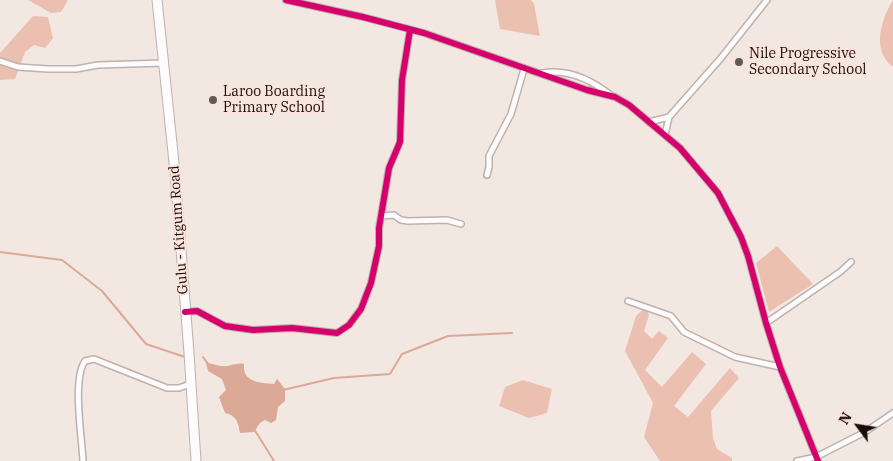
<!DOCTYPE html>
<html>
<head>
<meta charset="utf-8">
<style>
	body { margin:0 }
	#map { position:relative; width:893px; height:461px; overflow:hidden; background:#f3e7e2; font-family:"IBM Plex Serif",serif }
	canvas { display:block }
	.north { position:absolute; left:833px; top:401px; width:50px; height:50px; -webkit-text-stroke:4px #fae4db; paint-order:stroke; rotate:301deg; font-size:14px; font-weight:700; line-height:20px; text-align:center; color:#180d08 }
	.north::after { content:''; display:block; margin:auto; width:18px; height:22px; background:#180d08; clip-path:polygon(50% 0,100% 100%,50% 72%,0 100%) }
</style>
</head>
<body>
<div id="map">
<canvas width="893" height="461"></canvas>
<div class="north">N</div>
</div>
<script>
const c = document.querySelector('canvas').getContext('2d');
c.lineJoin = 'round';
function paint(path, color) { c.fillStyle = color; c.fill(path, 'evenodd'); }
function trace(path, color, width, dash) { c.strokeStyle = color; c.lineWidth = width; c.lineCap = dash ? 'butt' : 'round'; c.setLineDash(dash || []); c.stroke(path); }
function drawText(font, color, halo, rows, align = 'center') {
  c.font = font + ' "IBM Plex Serif",serif'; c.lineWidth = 4; c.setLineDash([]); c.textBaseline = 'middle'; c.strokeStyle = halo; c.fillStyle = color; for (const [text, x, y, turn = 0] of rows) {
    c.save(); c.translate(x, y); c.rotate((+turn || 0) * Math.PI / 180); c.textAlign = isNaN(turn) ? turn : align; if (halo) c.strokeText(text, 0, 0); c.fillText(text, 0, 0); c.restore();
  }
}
const forest = new Path2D(`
	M 28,0 L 68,0 L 61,12 L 51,13 Z
	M 495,0 L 531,0 L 534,4 L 540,36 L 500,29 Z
	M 893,0 L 893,67 C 871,50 881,20 893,0 Z
	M 33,16 L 48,17 L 53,38 L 45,48 L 34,45 L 25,52 L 15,79 L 0,80 L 0,53 Z
	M 777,246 L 813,284 L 769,312 L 756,263 Z
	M 646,307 L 649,315 L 644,331 L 652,339 L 659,331 L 668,338 L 645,370 L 662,387 L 692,352 L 706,364 L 674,406 L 688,417 L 730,368 L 739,378 L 711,411 L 713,438 L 717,449 L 732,458 L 732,461 L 660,461 L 644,437 L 653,403 L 625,351 L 636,316 Z
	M 523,380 L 552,389 L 547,413 L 529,418 L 499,406 L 505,387 Z`);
const water = new Path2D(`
	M 206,363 C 212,363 217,366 222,366 C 230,367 236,362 244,364 C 242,382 260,383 274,384 L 277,379 L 285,389 L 285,401 L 278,407 L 276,420 L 271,423 L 265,420 L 260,423 L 254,432 L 240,433 C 238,422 237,416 225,413 L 219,397 L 226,390 L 222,379 L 208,371 Z`);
const stream = new Path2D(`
	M 0,252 L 62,260 L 102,291 L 146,344 L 185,357
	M 203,357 L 208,364
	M 283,390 L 334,378 L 390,374 L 402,354 L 448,336 L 512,333
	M 254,429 L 274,461`);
const minor = new Path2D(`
	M 286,0 L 363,17 L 424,33 L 587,90 L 615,97 L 629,105 L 680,148 L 718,193 L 741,237 L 748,256 L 766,323 L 780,367 L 818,461
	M 0,61 L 18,67 L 48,69 L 76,69 L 98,65 L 163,63
	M 542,73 C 569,68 592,80 612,96
	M 649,122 L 669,117
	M 665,135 L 669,117 L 721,58 L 767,0
	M 487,175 L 489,167 L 489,156 L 511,114 L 524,69
	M 382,216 L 394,215 L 401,220 L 408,221 L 447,220 L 461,224
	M 628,301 L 671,316 L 684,332 L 735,357 L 780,367
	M 185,312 L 197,311 L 225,326 L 253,330 L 292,328 L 337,333 L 349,325 L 361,309 L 371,283 L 379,246 L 379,228 L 389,168 L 400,142 L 402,80 L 410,30
	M 766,323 L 840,272 L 851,262
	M 83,461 C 82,438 72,379 85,361 L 94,359 L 167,388 L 179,388 L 190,384
	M 797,461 L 816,457 L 865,432 L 893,413`);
const primary = new Path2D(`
	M 157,0 L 175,172 L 189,353 L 196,461`);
const cycleway = new Path2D(`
	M 286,0 L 363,17 L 424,33 L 587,90 L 615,97 L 629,105 L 680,148 L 718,193 L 741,237 L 748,256 L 766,323 L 780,367 L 818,461
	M 185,312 L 197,311 L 225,326 L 253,330 L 292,328 L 337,333 L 349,325 L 361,309 L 371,283 L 379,246 L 379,228 L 389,168 L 400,142 L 402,80 L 410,30`);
const markers = [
	[739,62,5,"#655954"],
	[213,100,5,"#655954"]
];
const poiNames = [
	["Nile Progressive",749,54],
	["Secondary School",749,70],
	["Laroo Boarding",223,92],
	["Primary School",223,108]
];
const streetNames = [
	["Gulu - Kitgum Road",179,230,-94]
];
paint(forest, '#ebc0b0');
paint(water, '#dba996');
trace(stream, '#dba996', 2);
trace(minor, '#bdb2ad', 8);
trace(primary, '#bdb2ad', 11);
trace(minor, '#fdfbfb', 5);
trace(primary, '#fdfbfb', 9);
trace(cycleway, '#d6006c', 6);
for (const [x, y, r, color] of markers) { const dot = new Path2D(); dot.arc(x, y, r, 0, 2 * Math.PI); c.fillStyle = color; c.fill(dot); trace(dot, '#fae4db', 2); }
drawText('14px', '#180d08', '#fae4db', poiNames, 'left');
drawText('14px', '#180d08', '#fae4db', streetNames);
</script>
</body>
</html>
